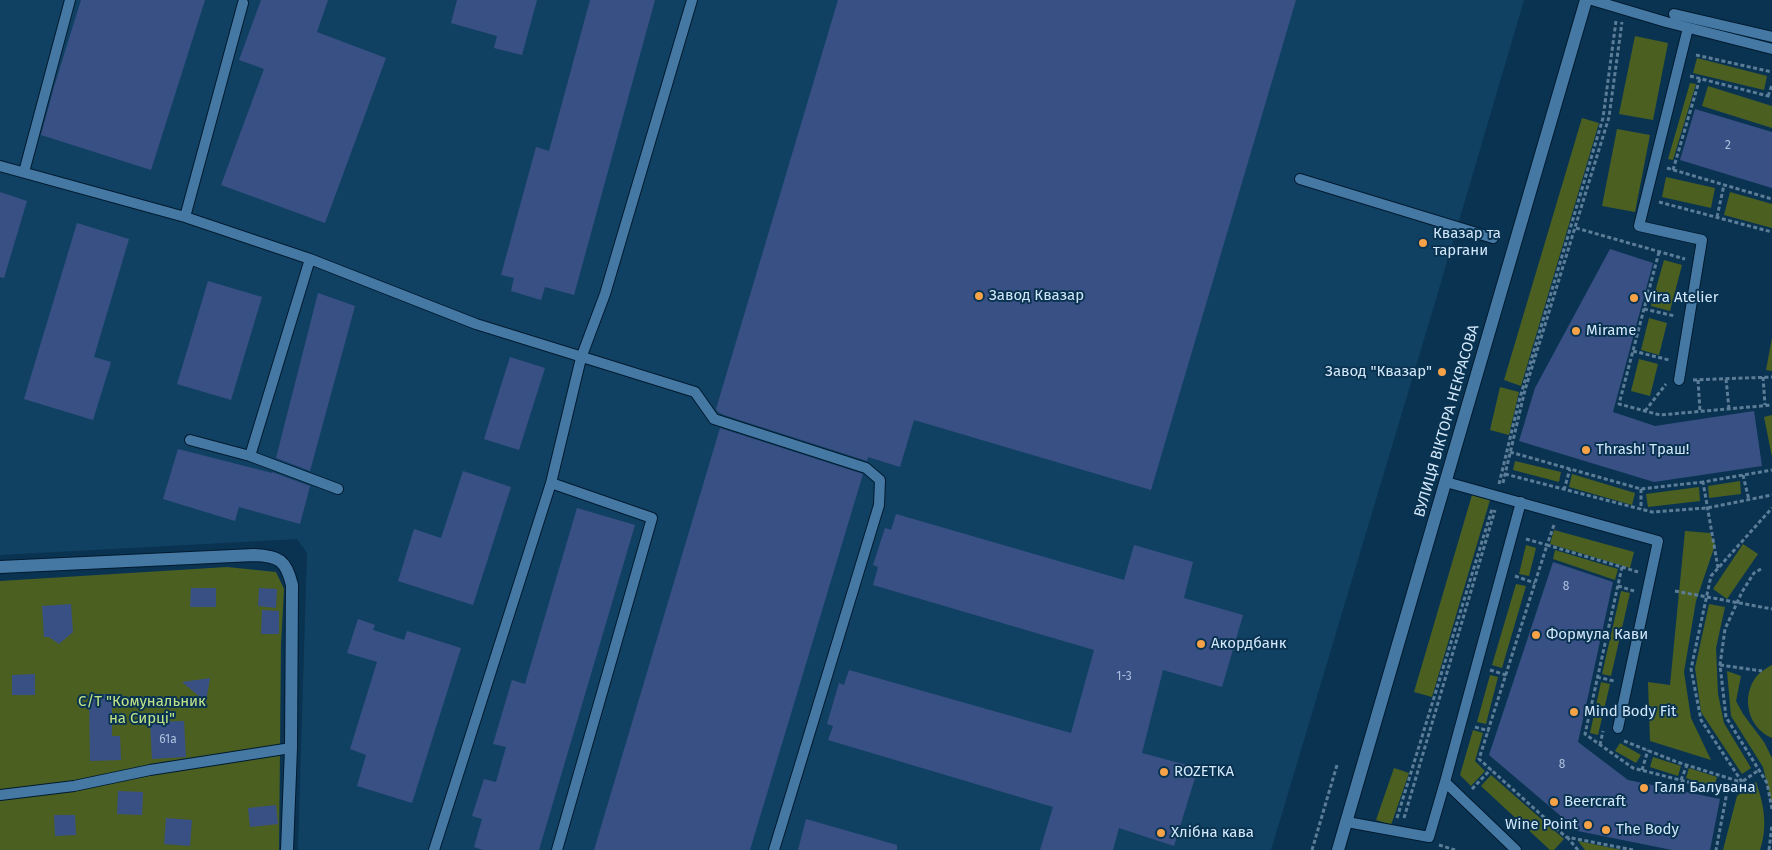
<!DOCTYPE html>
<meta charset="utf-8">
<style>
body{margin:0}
canvas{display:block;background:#093351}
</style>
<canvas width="1772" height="850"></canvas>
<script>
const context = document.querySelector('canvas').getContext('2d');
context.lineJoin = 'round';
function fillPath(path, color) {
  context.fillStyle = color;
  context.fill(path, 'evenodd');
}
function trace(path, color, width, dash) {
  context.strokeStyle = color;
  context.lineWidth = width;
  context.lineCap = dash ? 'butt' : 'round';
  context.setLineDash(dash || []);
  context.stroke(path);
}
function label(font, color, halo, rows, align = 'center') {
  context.font = font + ' "Fira Sans",sans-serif';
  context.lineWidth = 4;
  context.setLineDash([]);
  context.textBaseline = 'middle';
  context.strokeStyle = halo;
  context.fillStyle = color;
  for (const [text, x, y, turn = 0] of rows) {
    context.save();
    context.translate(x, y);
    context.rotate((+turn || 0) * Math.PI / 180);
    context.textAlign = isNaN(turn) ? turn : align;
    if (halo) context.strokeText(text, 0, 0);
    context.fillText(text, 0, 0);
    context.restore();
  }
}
fillPath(new Path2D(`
 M0,0H1524L1433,309L1271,850H298L307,553L297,539L0,555Z`), '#114162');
fillPath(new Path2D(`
 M1635,36L1668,43L1653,120L1619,114Z
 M1697,58L1767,76L1764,90L1693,73Z
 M1690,83L1696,84L1673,160L1668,159Z
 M1708,86L1772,106V128L1702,106Z
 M1582,118L1599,123L1521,386L1504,380Z
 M1617,129L1650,135L1635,212L1602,206Z
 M1666,177L1715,188L1711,208L1662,197Z
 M1730,192L1772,204V228L1724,215Z
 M1664,260L1682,265L1670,311L1651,306Z
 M1649,318L1667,323L1659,355L1641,350Z
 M1772,338V371L1766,370Z
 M1639,359L1658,364L1650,396L1631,391Z
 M1500,387L1519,392L1509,435L1490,430Z
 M1772,415V457L1764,417Z
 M1515,461L1561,472L1559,482L1513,470Z
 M1572,474L1635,493L1632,505L1569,487Z
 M1740,481L1741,494L1709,498L1708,486Z
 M1699,487L1700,501L1648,507L1646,494Z
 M1472,495L1490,500L1432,697L1414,692Z
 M1554,530L1634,552L1630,568L1550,544Z
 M1685,531L1710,533L1715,545L1696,601L1684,672L1691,718L1711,760L1650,741L1648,682L1670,685Z
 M1743,544L1758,554L1727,599L1713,589Z
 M1526,545L1536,548L1529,576L1519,574Z
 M1555,550L1618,569L1615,580L1553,559Z
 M227,567L276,572L284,589L281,644L279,850H0V581Z
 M1516,584L1526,586L1502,668L1492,665Z
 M1621,591L1630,593L1611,676L1602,674Z
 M1709,604L1725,607L1716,648L1718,694L1724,723L1751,768L1742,774L1701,712L1695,668Z
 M1772,665V738C1750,729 1741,701 1754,680C1758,673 1765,669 1772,665Z
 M1727,671L1741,676L1736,701L1743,714L1764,742L1772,758V804L1763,767L1731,716Z
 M1490,675L1498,677L1486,724L1477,722Z
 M1601,682L1610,684L1598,735L1590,733Z
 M1473,730L1483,733L1475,761L1485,771L1471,786L1460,775Z
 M1620,743L1641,755L1636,763L1615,751Z
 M1653,757L1681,766L1678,776L1650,767Z
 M1394,768L1409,773L1391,825L1376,820Z
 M1689,768L1717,777L1714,787L1686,778Z
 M1491,775L1564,839L1554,850H1550L1481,786Z
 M1756,782C1764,805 1768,826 1760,850H1723L1737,796Z
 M1578,841L1622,850H1585Z`), '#4b5f21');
fillPath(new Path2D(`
 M81,0H205L151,170L41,135L54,87Z
 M261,0H328L317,32L386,58L325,223L221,185L264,69L239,60Z
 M457,0H537L522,55L494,48L497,36L451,23Z
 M590,0H655L574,295L545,287L541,300L511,291L514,278L501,275L536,147L549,151Z
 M838,0H1296L1151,490L914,420L900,467L868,457L867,461L724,415L718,412L716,409Z
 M1695,109L1772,132V188L1680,160Z
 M0,192L27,201L4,278L0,277Z
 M77,223L129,239L94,357L111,362L93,420L24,399Z
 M1610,249L1653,263L1613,412L1655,426L1754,411L1762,466L1654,482L1519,441L1535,388Z
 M208,281L262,297L231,400L177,384Z
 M318,293L355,306L310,471L276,458Z
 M510,357L545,368L519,450L484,439Z
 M720,428L863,474L750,850H594Z
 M178,449L272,473V472L310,486L300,524L239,507L235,521L163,499Z
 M463,471L511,487L473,605L398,581L414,529L441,538Z
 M577,508L635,525L539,850H483L474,847L482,819L472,816L484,779L496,782L506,747L493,744L512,680L525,684Z
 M896,514L1124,580L1134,545L1193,562L1184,598L1243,615L1222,687L1163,670L1142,753L1198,768L1174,846L1119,828L1113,850H1040L1053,807L828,740L833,726L827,724L839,683L844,685L849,670L1071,733L1094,650L873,585L878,567L873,565L885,528L891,530Z
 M1553,562L1613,582L1578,742L1628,780L1720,799L1710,850H1672L1568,829L1569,823L1489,755Z
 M191,588H216V607H190Z
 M259,588L277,589L276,608L258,606Z
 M71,604L73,632L59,644L49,637H44L42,606Z
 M262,610L279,611V634H261Z
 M358,619L375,625L373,630L404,640L407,631L461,648L412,803L357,786L366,755L350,749L377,662L347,653Z
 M35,674V695H12V675Z
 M210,678L206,702L182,682Z
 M89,694H112V736H120L121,760L90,761Z
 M184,721L186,757L152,759L150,722Z
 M118,791L143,792L142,815L117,814Z
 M276,805L278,824L250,827L248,808Z
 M54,815H75L76,835L55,836Z
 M166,818L192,820L190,846L164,844Z
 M806,819L897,845V850H798Z`), '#395085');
const service = new Path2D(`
 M1592,0L1666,22L1772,49
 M1674,14L1772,37
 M0,166L185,217L310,259L476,324L695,392L714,419L866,468L880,480L879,505L774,850
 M24,172L70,0
 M1300,179L1493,238
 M185,217L243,3
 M1679,380L1702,240L1639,226L1688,28
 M190,440L250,456L338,489
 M250,456L310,259
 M1446,482L1658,541L1618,728
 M551,483L652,518L557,850
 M0,795L74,786L150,770L291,748
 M1347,822L1429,837L1445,782
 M434,850L551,483L581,358L605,294L692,0
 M1516,850L1445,782L1521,502`);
const minor = new Path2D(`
 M0,567L254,555C279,556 286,560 292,585L291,748L287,850`);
const secondary = new Path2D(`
 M1338,850L1586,0`);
trace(service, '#001a2f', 12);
trace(minor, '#001a2f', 14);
trace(secondary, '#001a2f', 14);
trace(new Path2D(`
 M1696,55L1772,72
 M1690,76L1772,97
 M1768,96L1772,85
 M1667,168L1772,199
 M1673,170L1700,78
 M1659,202L1772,232
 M1717,217L1724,185
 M1576,228L1685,259
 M1659,252L1619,404L1660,415L1772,405
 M1644,309L1675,316
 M1633,351L1669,360
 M1763,377L1765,405
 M1726,379L1729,409
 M1693,380L1772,377
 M1698,380L1700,411
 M1645,411L1666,384
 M1510,452L1641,489L1703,482
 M1505,474L1652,512L1707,508L1772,495
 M1743,475L1749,500
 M1503,483L1525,390L1609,117L1622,22
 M1499,484L1519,401L1603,118L1616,21
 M1641,489V509
 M1564,490L1570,469
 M1526,539L1547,545L1554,525
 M1622,567L1638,572
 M1718,568L1703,482L1772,470
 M1761,569L1754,573L1742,592L1725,629L1720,665L1726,717L1767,783L1772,809
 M1515,576L1535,583
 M1618,586L1634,591
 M1675,591L1772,609
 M1720,665L1762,671
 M1490,670L1506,675
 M1597,677L1614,681
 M1475,727L1489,731
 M1624,741L1677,762L1741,782
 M1600,745L1603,731
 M1642,770L1648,750
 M1681,780L1687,765
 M1742,782L1701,720L1691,669L1711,576L1772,508
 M1472,789L1491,769
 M1727,792L1759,770
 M1397,818L1492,509
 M1404,818L1495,510
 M1567,837L1578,850
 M1439,845L1455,850
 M1312,850L1337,765
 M1633,850L1566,837L1479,759L1547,545L1622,567L1585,734L1633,768L1727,792L1716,850
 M1769,850L1772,825`), '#5c7d97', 3, [4, 2.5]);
trace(service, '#4579a4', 10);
trace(minor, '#4579a4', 12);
trace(secondary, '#4579a4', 12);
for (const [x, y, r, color] of [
 [1423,243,5,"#f6a247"],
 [979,296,5,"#f6a247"],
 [1634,298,5,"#f6a247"],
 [1576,331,5,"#f6a247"],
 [1442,372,5,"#f6a247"],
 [1586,450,5,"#f6a247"],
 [1536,635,5,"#f6a247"],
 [1201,644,5,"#f6a247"],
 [1574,712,5,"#f6a247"],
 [1164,772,5,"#f6a247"],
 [1644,788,5,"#f6a247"],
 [1554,802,5,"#f6a247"],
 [1588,825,5,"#f6a247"],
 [1606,830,5,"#f6a247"],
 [1161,833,5,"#f6a247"]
]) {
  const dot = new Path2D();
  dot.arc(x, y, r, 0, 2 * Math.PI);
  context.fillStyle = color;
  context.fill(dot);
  trace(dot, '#093351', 2);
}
label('12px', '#acc1dd', null, [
 ["2",1728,146],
 ["8",1566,587],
 ["1-3",1124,677],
 ["61а",168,740],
 ["8",1562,765]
]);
label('15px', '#d2e7fa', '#093351', [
 ["Квазар та",1433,234],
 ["таргани",1433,251],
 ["Завод Квазар",989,296],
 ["Vira Atelier",1644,298],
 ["Mirame",1586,331],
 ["Завод \"Квазар\"",1432,372,"right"],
 ["Thrash! Траш!",1596,450],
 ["Формула Кави",1546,635],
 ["Акордбанк",1211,644],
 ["Mind Body Fit",1584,712],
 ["ROZETKA",1174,772],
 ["Галя Балувана",1654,788],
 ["Beercraft",1564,802],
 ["Wine Point",1578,825,"right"],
 ["The Body",1616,830],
 ["Хлібна кава",1171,833]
], 'left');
label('15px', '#d2e7fa', '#093351', [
 ["ВУЛИЦЯ ВІКТОРА НЕКРАСОВА",1447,421,-74]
]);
label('15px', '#c2e387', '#093351', [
 ["С/Т \"Комунальник",142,702],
 ["на Сирці\"",142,719]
]);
</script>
